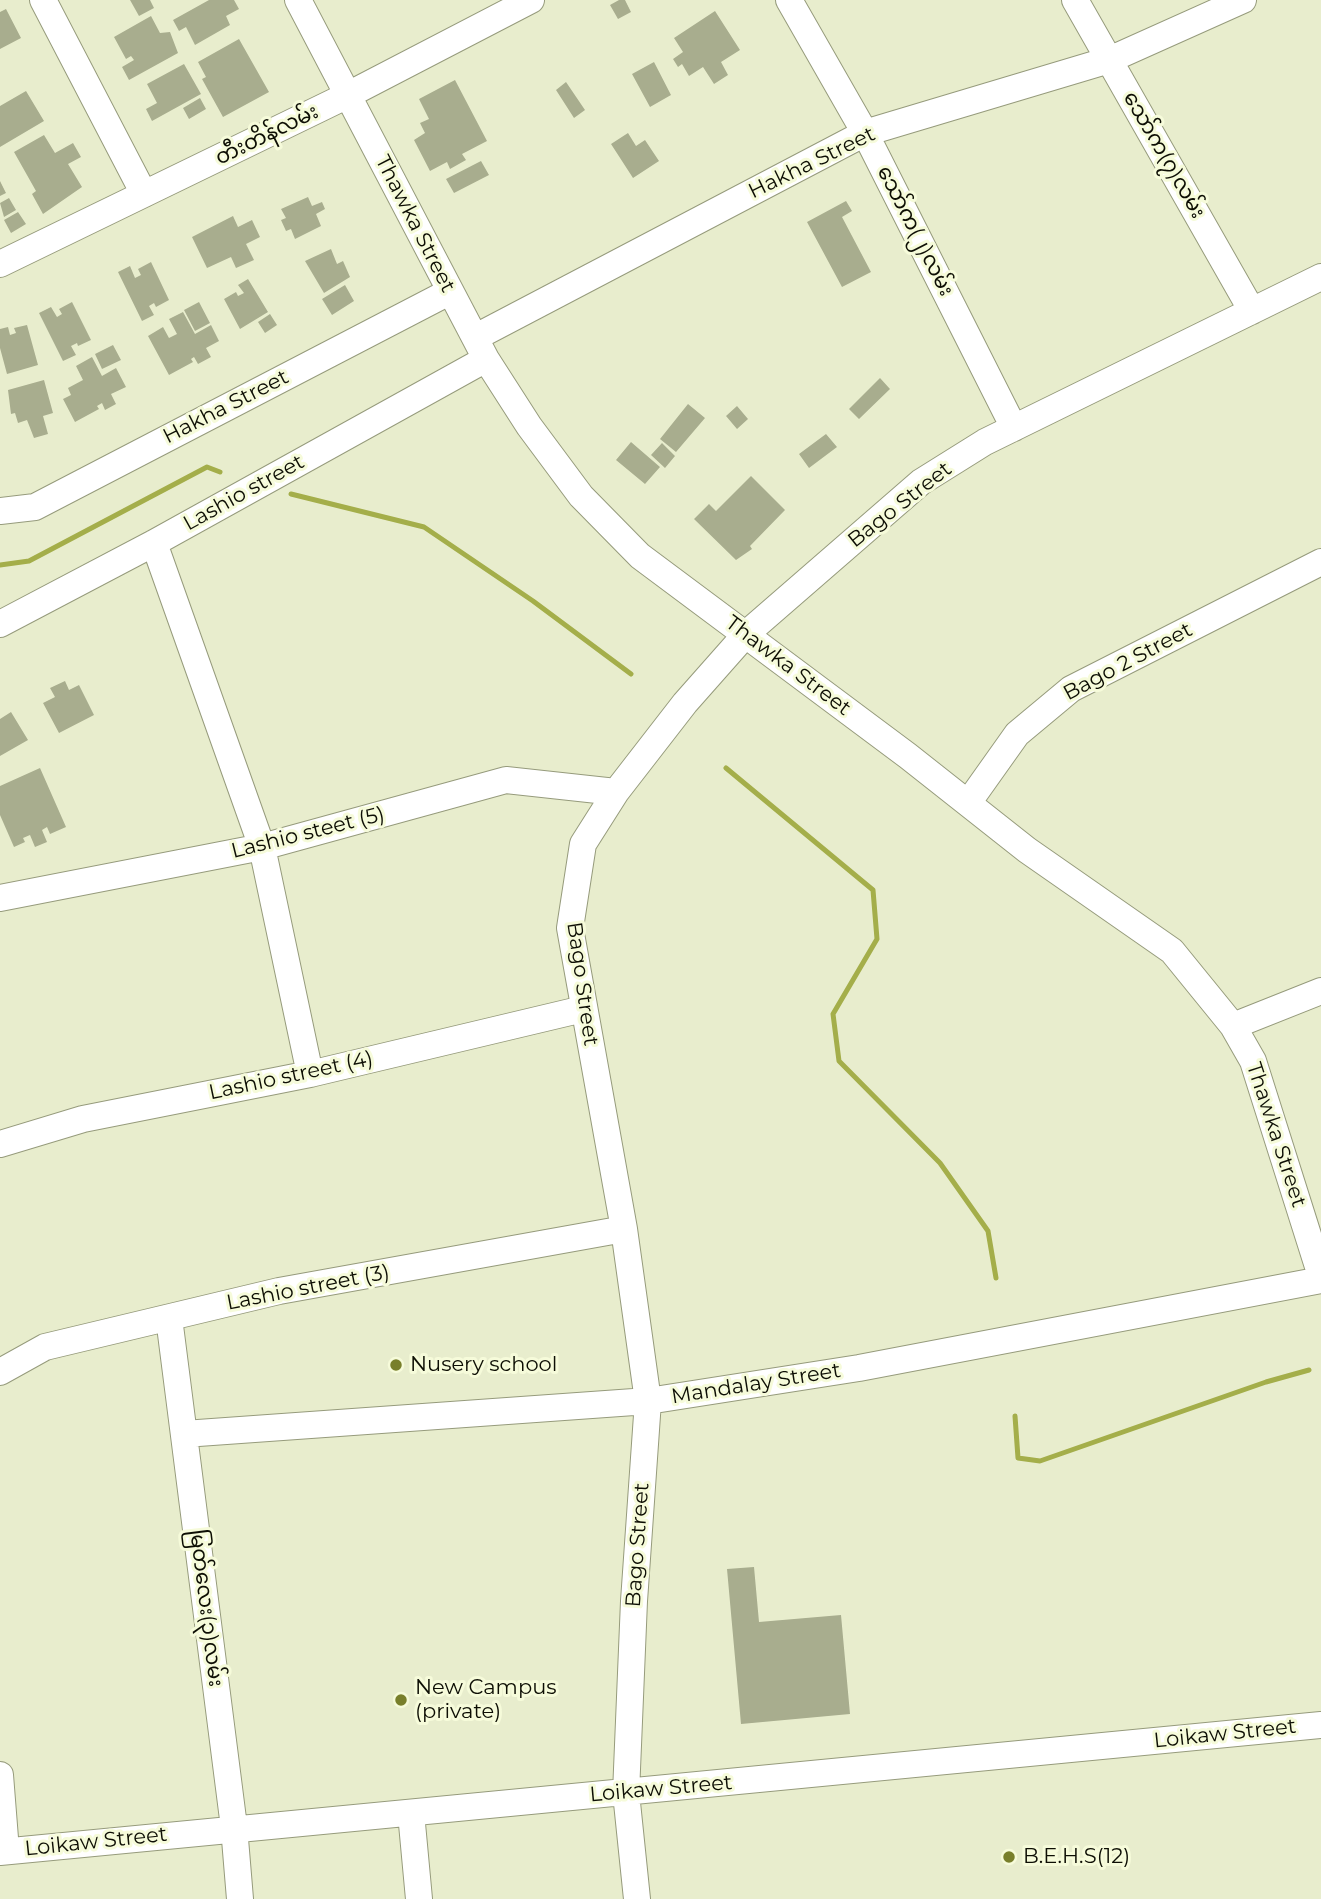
<!DOCTYPE html>
<meta charset="utf-8">
<style>
body{margin:0}
canvas{display:block;background:#e8edcd}
</style>
<canvas width="1321" height="1899"></canvas>
<script>
const context = document.querySelector('canvas').getContext('2d');
context.lineJoin = 'round';
function trace(path, color, width, dash) {
  context.strokeStyle = color;
  context.lineWidth = width;
  context.lineCap = dash ? 'butt' : 'round';
  context.setLineDash(dash || []);
  context.stroke(path);
}
function fillPath(path, color) {
  context.fillStyle = color;
  context.fill(path, 'evenodd');
}
function label(font, color, halo, rows, align = 'center') {
  context.font = font + ' Montserrat,"Noto Sans Myanmar",sans-serif';
  context.lineWidth = 6;
  context.setLineDash([]);
  context.textBaseline = 'middle';
  context.strokeStyle = halo;
  context.fillStyle = color;
  for (const [text, x, y, turn = 0] of rows) {
    context.save();
    context.translate(x, y);
    context.rotate((+turn || 0) * Math.PI / 180);
    context.textAlign = isNaN(turn) ? turn : align;
    if (halo) context.strokeText(text, 0, 0);
    context.fillText(text, 0, 0);
    context.restore();
  }
}
trace(new Path2D(`
 M291,494L424,527L533,601L631,674
 M0,565L29,561L207,467L220,472
 M726,768L873,890L877,939L833,1014L839,1061L940,1163L988,1231L996,1278
 M1015,1416L1018,1458L1040,1461L1266,1382L1309,1370`), '#a4ae4a', 5);
fillPath(new Path2D(`
 M130,0H150L154,8L139,16Z
 M209,0H234L239,9L226,16L230,25L195,45L186,27L179,31L173,20Z
 M619,0H625L631,12L618,19L610,5Z
 M6,9L21,38L0,49V12Z
 M715,11L740,50L721,62L728,75L714,84L703,67L689,76L682,64L678,67L673,59L683,52L674,38Z
 M151,16L160,33L170,32L178,53L129,80L122,67L134,60L131,56L126,59L114,37Z
 M239,39L269,92L223,117L202,79L206,77L198,62Z
 M654,62L671,95L650,107L632,74Z
 M184,64L201,94L152,121L146,109L157,103L147,84Z
 M455,80L487,141L462,154L466,160L450,169L447,162L430,171L414,140L425,133L420,123L429,119L419,99Z
 M566,82L585,110L574,118L556,90Z
 M26,91L44,121L0,147V106Z
 M200,98L206,109L189,119L183,108Z
 M628,133L636,146L645,140L659,161L633,178L611,144Z
 M44,135L55,153L73,143L81,157L68,164L82,187L43,214L32,194L36,191L14,152Z
 M481,161L489,175L454,193L446,179Z
 M0,181L6,193L0,196Z
 M308,197L312,206L322,202L325,209L316,214L321,226L295,239L291,229L286,231L281,220L286,218L281,209Z
 M9,198L16,210L4,217L0,203Z
 M846,201L852,211L842,217L871,272L842,287L807,222Z
 M18,212L26,224L11,233L4,220Z
 M233,216L238,227L252,220L260,237L246,244L254,260L236,268L231,257L207,268L192,237Z
 M331,249L337,264L343,261L350,277L324,293L305,261Z
 M151,262L169,300L156,307L154,303L149,306L154,315L142,321L118,272L130,266L135,278L141,275L138,269Z
 M248,279L268,312L240,329L224,299L236,292L238,296L244,293L238,285Z
 M345,285L354,301L332,315L322,299Z
 M72,302L91,340L78,346L77,343L71,346L76,355L63,361L39,313L51,307L57,317L62,314L59,309Z
 M199,302L210,323L195,331L184,310Z
 M183,312L195,334L211,325L219,341L206,348L211,357L198,364L194,357L191,359L193,362L169,375L148,336L163,327L169,338L177,334L169,319Z
 M270,314L277,325L265,333L258,322Z
 M27,325L38,365L7,374L0,348V329L8,327L10,335L16,333L14,328Z
 M113,345L121,360L102,369L95,354Z
 M92,357L102,376L116,368L126,387L111,394L116,404L105,410L102,403L97,406L99,409L75,422L63,399L71,395L68,388L83,380L76,366Z
 M880,378L890,389L859,419L849,409Z
 M44,380L53,413L43,416L48,434L34,438L27,420L18,423L15,413L11,414L8,390Z
 M688,404L705,418L676,452L660,439Z
 M737,406L748,419L737,429L726,416Z
 M826,434L837,447L809,468L799,454Z
 M631,442L660,467L645,484L616,460Z
 M662,443L675,456L665,468L651,455Z
 M751,476L785,510L750,546L752,549L736,560L694,519L709,504L716,511Z
 M65,681L69,690L79,685L94,715L59,733L43,703L55,697L50,688Z
 M11,712L28,740L0,756V719Z
 M40,768L66,827L50,834L47,827L42,830L47,842L35,847L30,835L23,838L25,842L14,847L0,815V786Z
 M754,1567L759,1622L841,1615L850,1714L741,1724L727,1569Z`), '#a8ad8e');
const minor = new Path2D(`
 M43,0L144,194
 M298,0L486,359L529,426L581,496L640,556L908,756L1027,850L1172,951L1233,1026L1253,1061L1321,1276
 M789,0L865,133L1014,428
 M1075,0L1252,311
 M0,264L348,95L531,0
 M476,337L865,133L1109,60L1243,0
 M0,511L35,507L449,292
 M154,543L262,847L310,1074
 M0,624L154,543L486,359
 M968,803L1017,734L1071,689L1321,562
 M0,898L262,847L506,780L616,792
 M1233,1026L1321,991
 M0,1144L83,1119L310,1074L583,1009
 M169,1318L234,1827L240,1899
 M0,1372L45,1347L279,1291L624,1229
 M184,1434L648,1401L859,1368L1321,1280
 M0,1775L6,1851
 M411,1813L419,1899
 M0,1852L1321,1725
 M637,1899L626,1793L634,1601L648,1401L624,1229L570,928L583,844L616,792L685,703L746,634L921,482L985,442L1321,277`);
trace(minor, '#969b7c', 28);
trace(minor, '#fff', 26);
for (const [x, y, r, color] of [
 [396,1365,7,"#787f2b"],
 [401,1700,7,"#787f2b"],
 [1009,1857,7,"#787f2b"]
]) {
  const dot = new Path2D();
  dot.arc(x, y, r, 0, 2 * Math.PI);
  context.fillStyle = color;
  context.fill(dot);
  trace(dot, '#f6fbda', 2.5);
}
label('21px', '#0d0e04', '#f6fbda', [
 ["တီးတိန်လမ်း",267,135,-26],
 ["သော်က(၇)လမ်း",1164,155,60],
 ["Hakha Street",812,163,-26],
 ["Thawka Street",415,224,63],
 ["သော်က(၂)လမ်း",915,231,63],
 ["Hakha Street",226,407,-27],
 ["Lashio street",244,493,-29],
 ["Bago Street",900,505,-38],
 ["Bago 2 Street",1128,662,-28],
 ["Thawka Street",788,666,37],
 ["Lashio steet (5)",308,833,-14],
 ["Bago Street",582,984,82],
 ["Lashio street (4)",291,1076,-12],
 ["Thawka Street",1276,1135,72],
 ["Lashio street (3)",308,1288,-11],
 ["Mandalay Street",756,1384,-9],
 ["Bago Street",638,1545,-86],
 ["မြတ်လေး(၃)လမ်း",206,1608,83],
 ["Loikaw Street",1225,1734,-6],
 ["Loikaw Street",661,1789,-5],
 ["Loikaw Street",96,1842,-6]
]);
label('21px', '#0d0e04', '#f6fbda', [
 ["Nusery school",410,1365],
 ["New Campus",415,1688],
 ["(private)",415,1712],
 ["B.E.H.S(12)",1023,1857]
], 'left');
</script>
